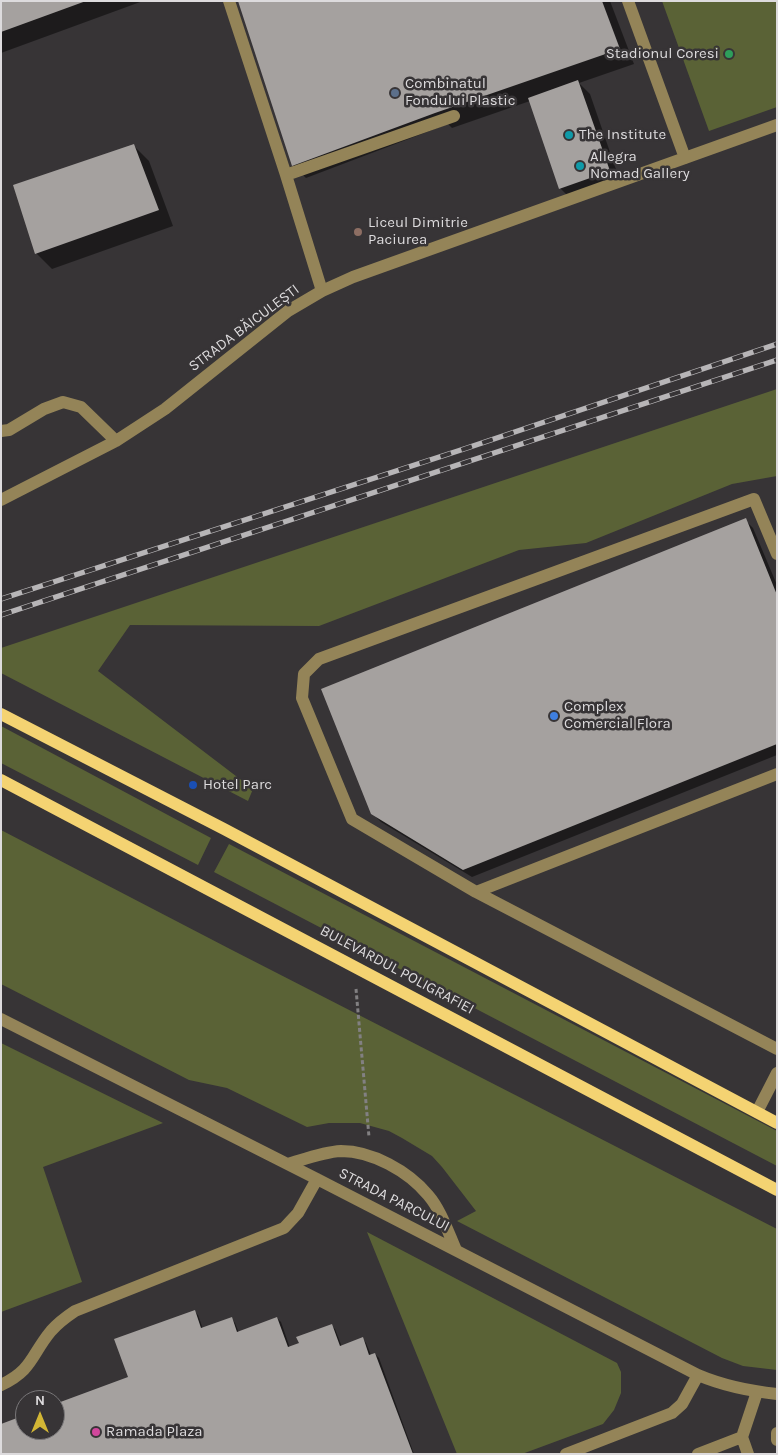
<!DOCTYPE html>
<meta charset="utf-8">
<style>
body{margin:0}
#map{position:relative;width:778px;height:1455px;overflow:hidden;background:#373436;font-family:Karla,sans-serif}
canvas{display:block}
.frame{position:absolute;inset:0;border:2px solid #dddbdd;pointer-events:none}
.north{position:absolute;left:15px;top:1390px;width:50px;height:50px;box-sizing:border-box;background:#373436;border:1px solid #797779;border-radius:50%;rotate:0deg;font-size:14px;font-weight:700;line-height:20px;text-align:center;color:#dddbdd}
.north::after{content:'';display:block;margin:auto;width:18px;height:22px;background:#d2b635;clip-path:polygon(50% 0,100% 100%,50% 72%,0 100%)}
</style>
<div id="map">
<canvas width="778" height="1455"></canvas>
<div class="frame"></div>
<div class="north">N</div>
</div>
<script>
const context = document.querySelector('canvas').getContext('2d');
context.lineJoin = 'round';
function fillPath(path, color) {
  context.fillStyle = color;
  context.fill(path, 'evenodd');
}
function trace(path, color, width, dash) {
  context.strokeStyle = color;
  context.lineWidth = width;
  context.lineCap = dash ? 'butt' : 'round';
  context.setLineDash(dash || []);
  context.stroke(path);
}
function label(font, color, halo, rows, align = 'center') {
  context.font = font + ' Karla,sans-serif';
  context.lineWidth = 5;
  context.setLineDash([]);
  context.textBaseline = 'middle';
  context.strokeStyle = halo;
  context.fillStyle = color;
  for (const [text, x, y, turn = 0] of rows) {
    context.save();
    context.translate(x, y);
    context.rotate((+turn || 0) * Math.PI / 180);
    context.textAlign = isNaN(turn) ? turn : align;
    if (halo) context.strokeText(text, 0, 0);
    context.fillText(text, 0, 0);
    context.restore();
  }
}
fillPath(new Path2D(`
 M662,1H777V107L709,131Z
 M777,389V476L732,484L586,543L519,550L319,626L130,625L98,671L253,789L248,801L1,673V648Z
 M1,726L211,838L198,865L1,763Z
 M1,830L230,949L777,1229V1370L743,1366L722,1358L457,1221L476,1211L442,1167L432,1156L402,1138L389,1131L360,1123H329L307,1127L227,1088L189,1080L1,984Z
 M229,844L777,1131V1166L214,872Z
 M1,1043L163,1123L43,1167L82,1282L1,1312Z
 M367,1232L617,1363L621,1372V1393L614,1410L603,1424L522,1454H457Z`), '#5a6236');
fillPath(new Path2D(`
 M1,1H143L1,53Z
 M240,1H610L634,64L579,83L590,94L621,184L572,200L560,188L530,101L452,128L448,124L306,178L294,166Z
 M133,145L149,161L173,226L52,269L36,253Z
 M745,520L753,528L777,585V755L472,877L381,822L372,813Z
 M194,1311L198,1315L203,1329L232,1319L235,1323L239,1333L277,1318L281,1322L290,1348L332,1326L335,1329L342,1347L363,1339L366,1343L371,1355L375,1354L379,1358L414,1454H1L25,1416V1430H55V1405L130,1378Z`), '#0007');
fillPath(new Path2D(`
 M1,1H86L1,32Z
 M238,1H602L620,49L435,113L292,166Z
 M578,80L610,171L559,189L528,98Z
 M134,144L159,210L35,254L13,185Z
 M746,518L777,595V744L463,870L371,814L321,689Z
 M195,1310L201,1328L232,1317L237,1332L277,1317L288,1347L299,1343L296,1337L332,1324L340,1346L363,1337L369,1355L375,1353L413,1454H1V1424L25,1415V1430H55V1404L128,1377L114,1339Z`), '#a5a19f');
trace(new Path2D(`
 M356,989L369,1137`), '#828082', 3, [4, 2.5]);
trace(new Path2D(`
 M229,1L286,175
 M628,1L685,158
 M322,291L286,175L454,116
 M1,431L9,430L44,409L63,402L81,407L116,441
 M1,500L116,441L165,409L288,311L322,291L353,277L777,125
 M777,554L754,499L319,659L304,674L302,698L352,819L476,892L777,1049
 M476,892L777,774
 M1,1019L317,1179L698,1375C724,1386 749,1391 777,1394
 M757,1112L777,1073
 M288,1164C305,1159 323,1152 341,1151C372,1151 408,1171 428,1195C441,1210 448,1232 456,1250
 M1,1385C33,1370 31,1355 51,1331C58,1323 66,1317 75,1311L284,1228L298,1213L317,1179
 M777,1433V1440
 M566,1454L672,1413L682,1404L698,1375
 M698,1454L742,1437
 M748,1454L742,1437L757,1392`), '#948458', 12);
trace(new Path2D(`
 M1,714L224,829L777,1123
 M1,780L777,1190`), '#f4d372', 12);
const rail = new Path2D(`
 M1,599L467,448L777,344
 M1,615L777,360`);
trace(rail, '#b7b5b7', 5.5);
trace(rail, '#373436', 4, [11]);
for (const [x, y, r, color] of [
 [729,54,5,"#2e9e5b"],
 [395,93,5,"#5c6f8a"],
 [569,135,5,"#0f9aa8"],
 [580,166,5,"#0f9aa8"],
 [358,232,5,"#8d6e63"],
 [554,716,5,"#3f7fe0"],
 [193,785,5,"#1a4fb4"],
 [96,1432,5,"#d1479c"]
]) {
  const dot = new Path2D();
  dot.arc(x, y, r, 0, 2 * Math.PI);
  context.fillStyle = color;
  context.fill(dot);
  trace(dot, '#373436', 2);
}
label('15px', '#dddbdd', '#373436', [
 ["Stadionul Coresi",719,54,"right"],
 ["Combinatul",405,84],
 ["Fondului Plastic",405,101],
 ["The Institute",579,135],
 ["Allegra",590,157],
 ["Nomad Gallery",590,174],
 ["Liceul Dimitrie",368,223],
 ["Paciurea",368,240],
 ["Complex",564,707],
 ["Comercial Flora",564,724],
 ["Hotel Parc",203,785],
 ["Ramada Plaza",106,1432]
], 'left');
label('15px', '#dddbdd', '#373436', [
 ["STRADA BĂICULEȘTI",244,328,-37],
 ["BULEVARDUL POLIGRAFIEI",397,970,28],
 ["STRADA PARCULUI",394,1200,27]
]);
</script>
